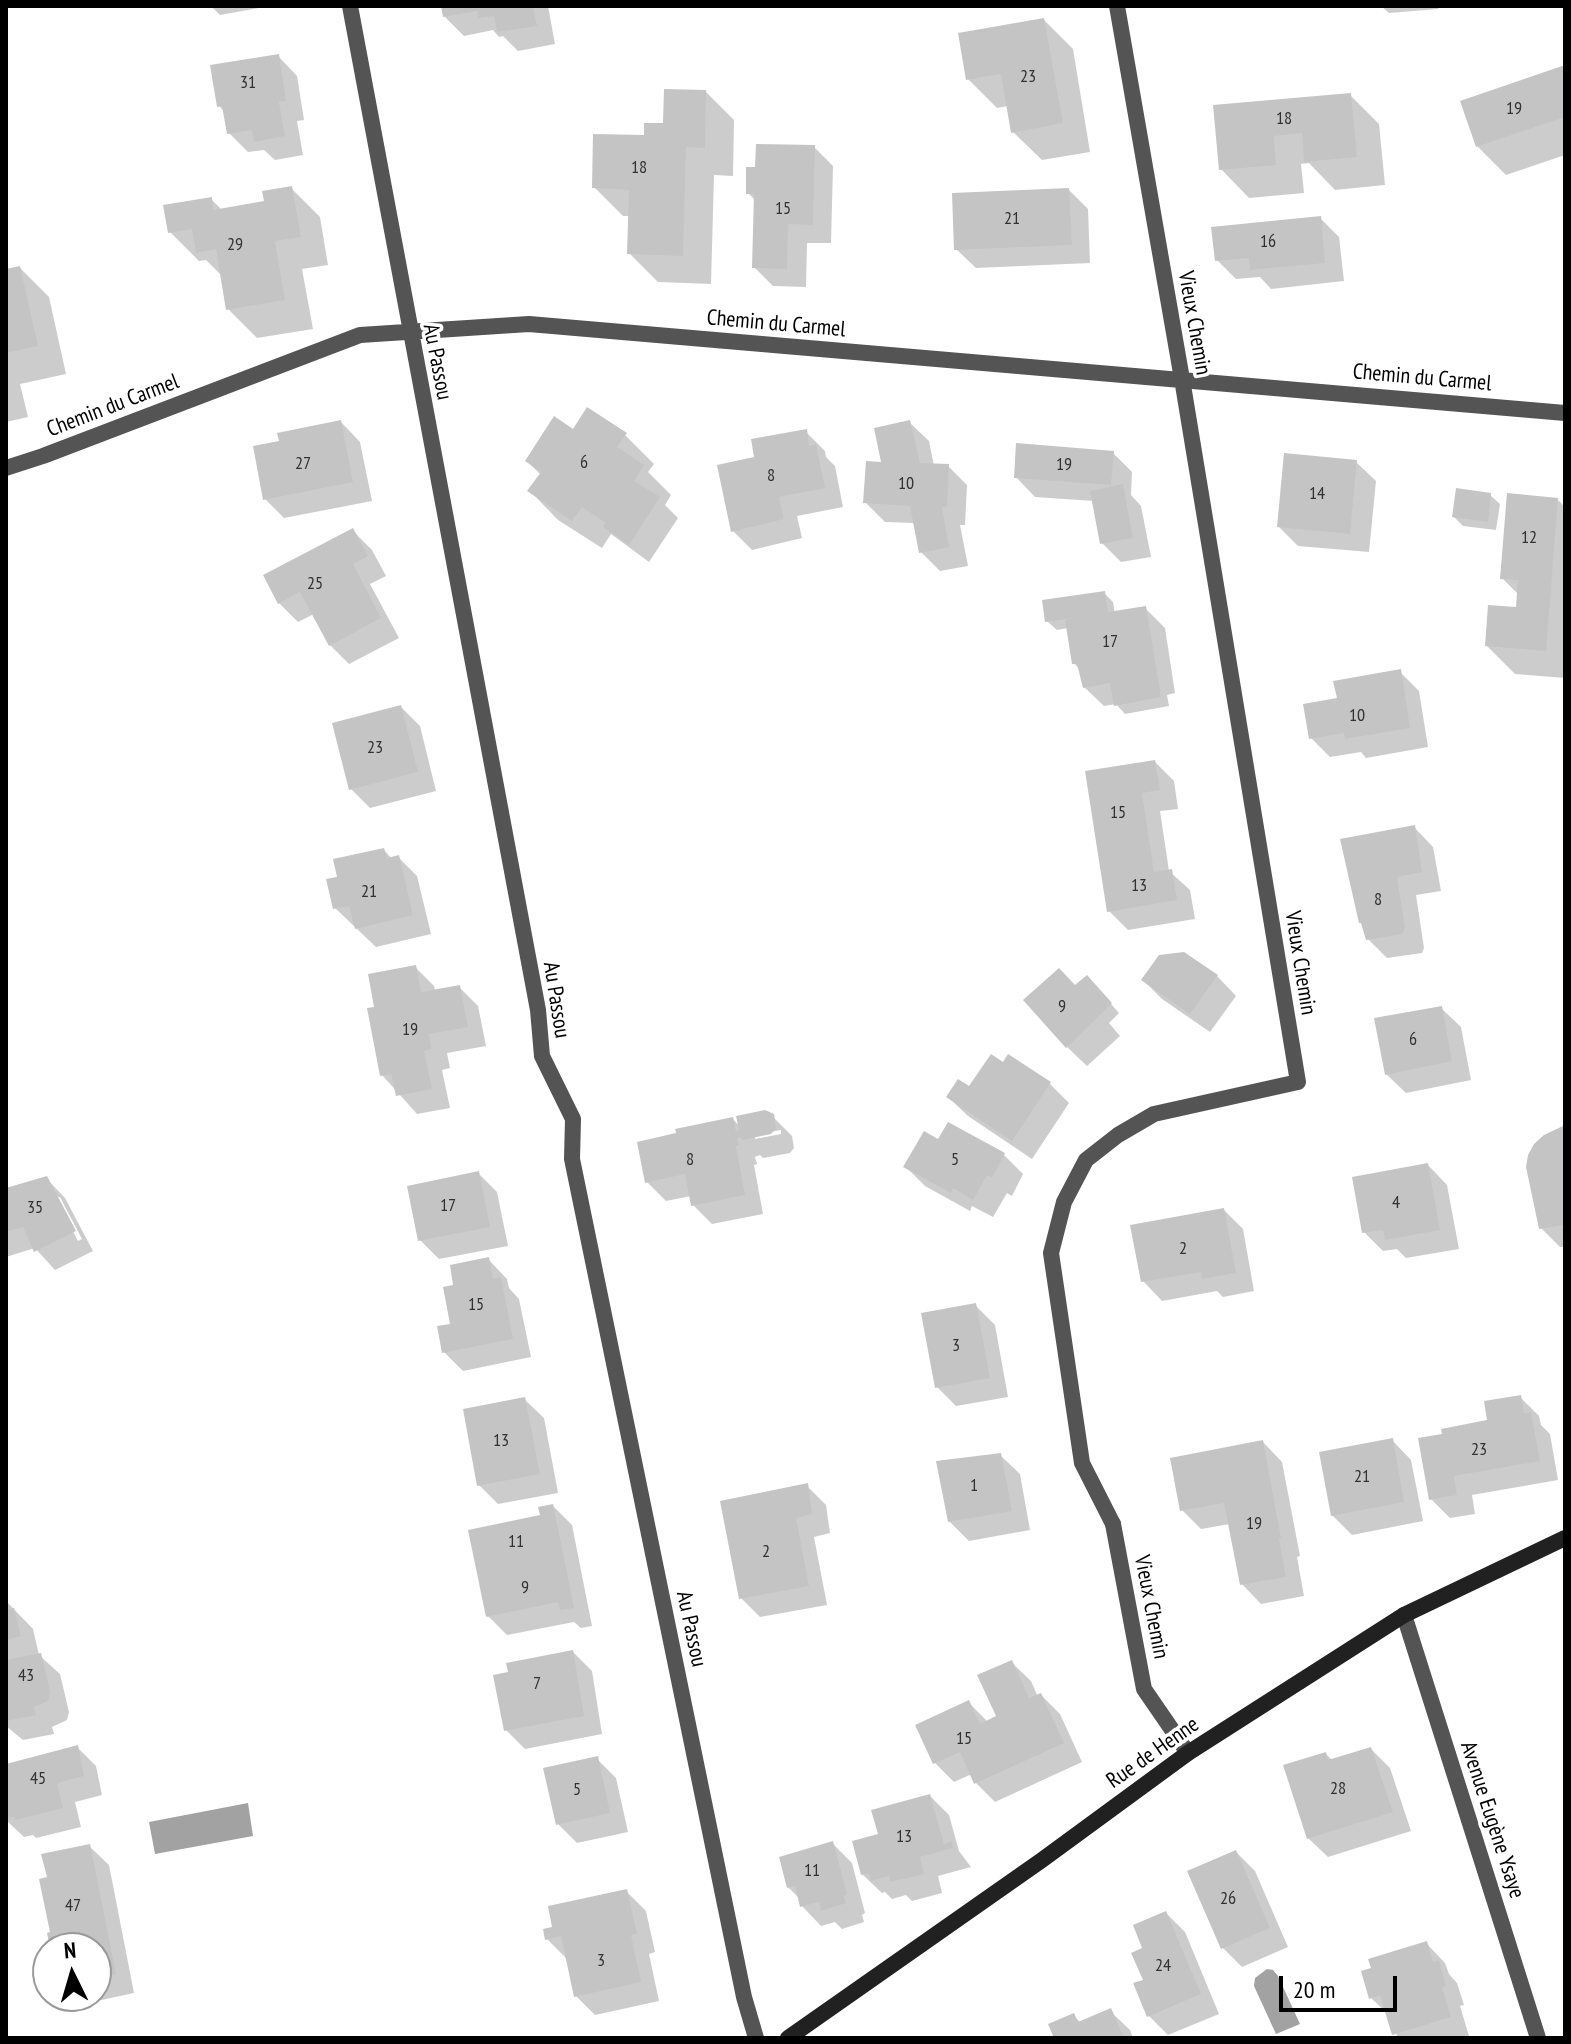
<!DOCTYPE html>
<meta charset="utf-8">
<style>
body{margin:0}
#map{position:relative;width:1571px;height:2044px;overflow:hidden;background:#fff;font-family:"PT Sans Narrow",sans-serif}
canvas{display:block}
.frame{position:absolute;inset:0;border:8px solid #000;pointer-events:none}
.north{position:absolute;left:32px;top:1932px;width:80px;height:80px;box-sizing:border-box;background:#fff;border:2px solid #999;border-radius:50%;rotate:355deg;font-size:22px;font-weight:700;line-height:32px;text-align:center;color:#000}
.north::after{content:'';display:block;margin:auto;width:28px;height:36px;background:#000;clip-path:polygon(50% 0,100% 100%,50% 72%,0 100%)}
.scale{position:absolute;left:1279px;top:1976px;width:118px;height:36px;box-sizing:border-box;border:4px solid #000;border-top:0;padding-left:10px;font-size:24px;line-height:28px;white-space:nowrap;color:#000;-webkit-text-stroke:6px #fff;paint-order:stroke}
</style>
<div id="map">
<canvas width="1571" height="2044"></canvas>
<div class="frame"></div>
<div class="north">N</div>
<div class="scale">20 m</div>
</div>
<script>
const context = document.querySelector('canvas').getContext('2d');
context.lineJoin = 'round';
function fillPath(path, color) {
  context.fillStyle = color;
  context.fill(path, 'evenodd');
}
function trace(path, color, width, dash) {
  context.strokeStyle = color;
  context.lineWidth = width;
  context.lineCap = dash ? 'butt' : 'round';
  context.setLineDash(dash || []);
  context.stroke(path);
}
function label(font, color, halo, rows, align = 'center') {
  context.font = font + ' "PT Sans Narrow",sans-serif';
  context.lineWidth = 7;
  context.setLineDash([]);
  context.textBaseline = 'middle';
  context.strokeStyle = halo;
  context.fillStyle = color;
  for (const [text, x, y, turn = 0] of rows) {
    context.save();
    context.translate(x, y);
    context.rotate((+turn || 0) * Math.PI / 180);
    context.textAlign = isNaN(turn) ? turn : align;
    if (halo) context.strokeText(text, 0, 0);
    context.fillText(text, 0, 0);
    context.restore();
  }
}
fillPath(new Path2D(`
 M248,1803L253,1836L155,1854L149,1822Z
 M1267,1969L1273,1970L1278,1976L1300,2024L1276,2034L1254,1986L1255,1978Z`), '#a2a2a2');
fillPath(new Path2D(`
 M211,6H270L220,15Z
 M443,6H548L555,44L518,51L503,36L499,37L493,30L464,36L445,17Z
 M1381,6H1438V9L1389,13Z
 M1044,20L1073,49L1090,152L1042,160L1013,132L1008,106L997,108L968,79Z
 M278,56L297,76L304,120L297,121L303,155L275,160L264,150L248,152L229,133L226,113L219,106Z
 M1565,68V155L1506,175L1477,146Z
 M706,92L734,120L733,176L714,175L711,284L658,282L629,253L630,216H623L594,187L646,137Z
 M1350,95L1379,124L1385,185L1335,190L1309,163L1301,164L1304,193L1249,198L1221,169L1215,107Z
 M814,147L833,166L831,243H807L806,287L773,286L754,267L756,201L748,193L757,169Z
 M291,188L320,217L328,265L302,269L313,329L257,338L228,309L223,277L206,260L199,261L170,232L211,199L222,210L266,203Z
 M1069,190L1088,209L1090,263L976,268L956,249Z
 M1320,218L1339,237L1344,281L1271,289L1260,277L1236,279L1217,260Z
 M20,268L49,297L66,374L20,384L28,417L6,422V271Z
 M341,422L360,442L372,501L284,518L265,499L281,442Z
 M909,422L929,441L934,466H948L967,485L965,525H960L968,566L940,571L921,552L915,523L885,522L865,502L884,464Z
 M573,432L625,435L654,464L648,472L671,495L665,505L678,518L649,562L611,534L602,548L558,520L530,491L541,475L527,461Z
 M806,432L825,451L826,457L835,466L843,507L797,516L802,538L752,550L733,531L757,458Z
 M1113,453L1132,472L1131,495L1141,506L1151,557L1121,562L1102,543L1094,501L1035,497L1016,477Z
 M1356,462L1376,481L1369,552L1298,546L1279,527Z
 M1490,495L1500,504L1496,530L1463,526L1454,517Z
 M1557,499L1565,507V678L1515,674L1487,646L1518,610L1519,595L1502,578Z
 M353,531L372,550L386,576L370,584L399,638L349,664L330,645L314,614L298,622L279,603Z
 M1104,593L1113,602L1115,614L1146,609L1165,628L1175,693L1167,695L1169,706L1125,714L1116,704L1104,706L1084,687L1080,670L1074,663L1068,628L1057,630L1047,621Z
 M1400,672L1419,691L1428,747L1366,758L1361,752L1330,757L1311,738L1339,700Z
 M401,707L420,726L436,791L370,808L351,789Z
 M1155,762L1174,781L1178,809L1160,811L1169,871L1190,890L1195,919L1128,930L1109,911L1087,772Z
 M1414,827L1433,847L1441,891L1416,895L1424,948L1422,953L1387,958L1368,939Z
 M384,850L392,859L398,857L417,876L431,934L376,947L335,908L340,878Z
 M415,967L434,986L435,991L459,987L478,1006L486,1046L447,1053L450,1068L442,1070L450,1108L417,1114L382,1075L377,1008Z
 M1217,976L1236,996L1210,1032L1162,999L1143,980Z
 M1096,987L1119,1013L1109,1023L1120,1036L1087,1066L1067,1047Z
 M1441,1008L1461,1027L1471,1080L1406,1093L1386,1074Z
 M1009,1056L1050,1084L1069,1103L1032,1159L968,1116L948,1097L970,1089L1003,1065Z
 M772,1116L792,1136L794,1148L790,1153L763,1158L760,1155L755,1157L757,1164L754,1165L763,1214L712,1224L693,1205L691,1196L666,1201L647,1182L733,1119L741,1128ZM781,1130V1134L755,1139V1135Z
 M948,1125L1004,1155L1023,1174L1012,1196L1007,1193L993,1217L972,1206L970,1211L925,1186L906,1167L939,1141Z
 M1565,1127V1247H1560L1541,1228Z
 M1428,1165L1447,1185L1459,1249L1406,1258L1397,1249L1383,1251L1364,1232Z
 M478,1173L497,1192L508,1246L439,1259L420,1240Z
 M46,1178L65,1198L93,1251L55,1270L35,1248L6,1257V1190ZM55,1197H60L82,1239L78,1241Z
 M1224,1210L1243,1229L1254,1291L1223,1297L1217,1291L1162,1301L1143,1281Z
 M488,1259L507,1279L509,1288L519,1299L531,1357L463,1371L444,1352L452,1325L456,1287Z
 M975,1305L995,1325L1008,1397L956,1406L937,1387Z
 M1520,1397L1539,1416L1541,1425L1550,1434L1558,1480L1472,1495L1475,1514L1450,1518L1431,1499L1444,1435L1489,1422Z
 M524,1399L544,1418L558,1493L498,1504L479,1485Z
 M1392,1440L1411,1460L1423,1521L1352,1535L1332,1515Z
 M1263,1442L1282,1462L1300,1556L1297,1557L1304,1596L1261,1604L1242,1584L1230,1524L1201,1529L1182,1510Z
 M1000,1455L1020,1474L1030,1530L969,1541L949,1521Z
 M807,1486L826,1505L830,1533L814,1537L827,1605L760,1617L741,1598Z
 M553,1506L572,1525L592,1626L581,1628L574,1622L507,1635L488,1616L542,1516Z
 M6,1601L33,1629L39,1655L60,1674L69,1712L67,1720L52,1727L54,1734L23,1740L6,1726Z
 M573,1652L592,1671L602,1734L525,1749L506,1730Z
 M1011,1662L1031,1681L1038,1697L1041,1695L1060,1714L1082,1762L995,1802L976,1783L972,1774L954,1782L935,1763L968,1702L988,1722L999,1717Z
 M77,1747L96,1766L102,1795L75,1802L81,1827L36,1838L33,1835L24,1837L6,1820V1766Z
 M1371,1749L1390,1768L1411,1831L1328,1857L1308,1838L1326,1754L1332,1760Z
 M597,1759L616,1778L628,1832L577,1843L558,1824Z
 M930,1796L949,1815L959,1851L971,1867L938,1876L942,1893L912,1901L906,1895L892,1899L885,1892L882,1893L862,1874L880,1835Z
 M833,1844L852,1863L865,1913L862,1915L864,1922L842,1929L835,1922L821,1926L802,1906L800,1899L788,1887Z
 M89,1846L109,1865L134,1993L83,2004L74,1996H96V1948H52L50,1878Z
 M1236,1852L1255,1871L1288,1947L1242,1967L1223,1948Z
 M626,1891L646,1911L655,1952L649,1954L659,2001L595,2015L576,1996L566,1958L547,1939Z
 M1166,1913L1185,1932L1219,2014L1168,2035L1149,2016L1145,1981Z
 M1426,1943L1445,1963L1449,1974L1457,1983L1464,2005L1460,2006L1469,2036L1398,2038L1388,2014L1371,1998Z
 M1110,2011L1130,2030L1133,2038H1056L1074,2016L1081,2023Z`), '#0003');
fillPath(new Path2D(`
 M441,6H533L537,26L497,32L494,16L478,18L477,11L443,17Z
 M1044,18L1063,123L1011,133L1001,74L966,80L958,33Z
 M279,54L286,101L279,102L285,136L254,142L252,130L227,134L222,106L217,107L210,65Z
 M1565,65V117L1476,147L1460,101Z
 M664,89L706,90L705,148L686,147L683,256L627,254L629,190L592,188L593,134L644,135V123H663Z
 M1351,93L1357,157L1304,162L1302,133L1274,136L1276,165L1219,170L1213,105Z
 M756,144L815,145L813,225L788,224L787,269L752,268L754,194H746V167H755Z
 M292,186L301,237L275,241L285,300L226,310L216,249L196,253L192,229L168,233L163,205L212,197L213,210L264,201L262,191Z
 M1069,188L1072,245L954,250L952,193Z
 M1321,216L1325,263L1250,270L1249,258L1215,261L1211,227Z
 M20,266L38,346L6,353V269Z
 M587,407L627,433L617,447L644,465L634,481L660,497L629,545L603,527L606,523L582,507L572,521L527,491L541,472L525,461L554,416L573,429Z
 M341,420L353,482L263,500L253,446L279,441L277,433Z
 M910,420L920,463L949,464L947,507H942L949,547L919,553L910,506L863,503L866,461L881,462L874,428Z
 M807,429L809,446L816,444L825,488L779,497L784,519L731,532L717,465L754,457L751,439Z
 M1016,443L1114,451L1111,485L1014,478Z
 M1284,453L1357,460L1350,534L1277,527Z
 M1123,484L1133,538L1100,544L1090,491Z
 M1456,488L1491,493L1488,522L1452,517Z
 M1507,493L1558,498L1546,651L1485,646L1488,605L1516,607L1518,580L1500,579Z
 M353,528L368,556L353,564L381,618L329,646L300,592L278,604L263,575Z
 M1105,591L1108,612L1146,606L1161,697L1114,706L1110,683L1083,688L1077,664H1072L1065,620L1073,618L1045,622L1042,600Z
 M1401,669L1410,728L1345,739L1344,733L1309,739L1303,704L1337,698L1333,681Z
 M401,705L418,772L349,790L332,723Z
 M1155,760L1160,790L1142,793L1148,833L1154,872L1172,869L1177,900L1107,912L1085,771Z
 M1415,825L1422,872L1397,877L1405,928L1402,934L1366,940L1361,923H1359L1340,839Z
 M384,848L387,858L399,855L413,915L355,929L349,906L333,909L326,879L337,877L333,859Z
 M1184,952L1218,975L1190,1014L1141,980L1159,955Z
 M416,965L421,992L460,985L468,1027L429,1034L431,1049L424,1051L432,1089L396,1096L391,1074L380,1076L367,1008L374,1007L368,974Z
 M1059,968L1075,985L1087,975L1112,1003L1066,1048L1023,1000Z
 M1442,1006L1452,1061L1385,1075L1374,1018Z
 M991,1054L1003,1062L1008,1054L1051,1082L1012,1141L946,1097L958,1079L969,1086Z
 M765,1110L774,1114L776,1128L771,1134L742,1140L740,1137L737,1138L739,1145L736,1146L745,1195L691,1206L685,1174L645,1183L637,1142L676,1133L675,1129L733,1117L736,1131L739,1130L736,1116Z
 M948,1122L1005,1153L992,1178L987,1175L973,1200L953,1188L951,1193L903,1167L924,1131L938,1139Z
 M1565,1125V1225L1539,1229L1526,1167L1528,1155L1534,1144L1544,1135Z
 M1428,1163L1440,1230L1385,1240L1383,1230L1362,1233L1352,1177Z
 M479,1171L490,1227L418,1241L407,1186Z
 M47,1176L76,1231L34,1252L23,1227L6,1232V1188Z
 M1224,1208L1236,1273L1202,1279L1201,1272L1141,1282L1130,1225Z
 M489,1257L493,1279L501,1277L513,1339L442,1353L437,1326L450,1324L443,1287L453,1285L450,1265Z
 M976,1303L990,1378L935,1388L921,1313Z
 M1521,1395L1524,1413L1531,1412L1540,1461L1454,1476L1457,1495L1429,1500L1418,1438L1442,1434L1441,1429L1487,1420L1484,1401Z
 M525,1397L540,1474L477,1486L463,1409Z
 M1393,1438L1404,1502L1331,1516L1319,1452Z
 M1263,1440L1281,1538H1279L1286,1577L1240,1585L1224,1503L1180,1511L1170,1458Z
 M1001,1453L1012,1511L948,1522L936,1461Z
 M808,1483L812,1514L796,1518L809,1586L739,1599L720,1501Z
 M553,1504L574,1608L560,1610L558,1602L486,1617L468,1530L540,1515L538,1507Z
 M14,1608L21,1636L6,1640V1610Z
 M573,1650L584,1716L504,1731L493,1675L508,1672L506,1663Z
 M41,1653L50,1691L48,1701L34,1707L36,1715L6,1721V1660Z
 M1012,1660L1029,1698L1041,1693L1064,1743L974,1784L960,1752L933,1764L915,1725L969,1700L980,1724L996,1716L977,1675Z
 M78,1745L84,1776L57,1783L63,1808L15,1820L14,1817L6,1818V1764Z
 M1371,1747L1393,1812L1307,1839L1283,1765L1326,1752L1328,1760Z
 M598,1756L610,1813L556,1825L543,1768Z
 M930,1794L944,1844L952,1841L953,1848L920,1857L924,1874L890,1882L889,1876L871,1881L869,1873L861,1875L852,1841L878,1834L871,1810Z
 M833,1841L847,1894L844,1896L846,1903L821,1911L819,1902L800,1907L795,1886L787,1888L779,1857Z
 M90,1844L116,1974L96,1979V1948H50L47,1933L50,1932L39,1879L47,1877L41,1854Z
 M1236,1850L1270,1928L1221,1949L1187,1871Z
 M627,1889L637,1934L631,1935L641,1982L574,1997L561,1936L545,1940L543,1929L552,1927L548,1906Z
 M1166,1911L1201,1994L1147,2017L1133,1983L1143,1980L1131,1953L1142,1948L1133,1925Z
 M1427,1941L1433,1962L1439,1961L1446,1986L1442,1987L1451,2017L1392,2035L1380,1995L1369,1999L1361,1971L1371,1968L1368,1959Z
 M1111,2008L1124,2038H1054L1048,2024L1074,2013L1078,2022Z`), '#c4c4c4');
trace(new Path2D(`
 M1113,1524L1144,1689L1188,1753`), '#545454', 16);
trace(new Path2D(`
 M350,6L538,1010L542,1056L573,1119L572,1159L744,1997L756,2038
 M6,468L43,456L360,335L529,324L1565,413
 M1113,1524L1082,1463L1051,1253L1064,1202L1086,1160L1118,1135L1154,1114L1298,1082L1182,379L1117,6
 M1404,1615L1538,2038`), '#545454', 16);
trace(new Path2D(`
 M788,2038L1042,1860L1188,1753L1404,1615L1565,1538`), '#212121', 16);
label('18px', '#313131', null, [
 ["23",1028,77],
 ["31",248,83],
 ["19",1514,109],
 ["18",1284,119],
 ["18",639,168],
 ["15",783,209],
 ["21",1012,219],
 ["16",1268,242],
 ["29",235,245],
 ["6",584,463],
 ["27",303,464],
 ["19",1064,465],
 ["8",771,476],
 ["10",906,484],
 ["14",1317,494],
 ["12",1529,538],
 ["25",315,584],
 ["17",1110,642],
 ["10",1357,716],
 ["23",375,748],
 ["15",1118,813],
 ["13",1139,886],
 ["21",369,892],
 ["8",1378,900],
 ["9",1062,1007],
 ["19",410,1030],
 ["6",1413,1040],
 ["8",690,1160],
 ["5",955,1160],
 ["4",1396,1203],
 ["17",448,1206],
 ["35",35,1208],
 ["2",1183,1249],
 ["15",476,1305],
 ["3",956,1346],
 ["13",501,1441],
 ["23",1479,1450],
 ["21",1362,1477],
 ["1",974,1486],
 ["19",1254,1524],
 ["11",516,1542],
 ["2",766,1552],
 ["9",525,1588],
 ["43",26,1676],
 ["7",537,1684],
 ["15",964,1739],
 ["45",38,1779],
 ["28",1338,1789],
 ["5",577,1790],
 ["13",904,1837],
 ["11",812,1871],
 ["26",1228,1899],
 ["47",73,1906],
 ["3",601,1961],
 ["24",1163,1966]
]);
label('22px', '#000', '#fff', [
 ["Vieux Chemin",1194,323,80],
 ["Chemin du Carmel",776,324,5],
 ["Au Passou",437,362,79],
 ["Chemin du Carmel",1422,378,5],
 ["Chemin du Carmel",113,406,-21],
 ["Vieux Chemin",1300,963,81],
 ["Au Passou",556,1000,81],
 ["Vieux Chemin",1151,1607,79],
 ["Au Passou",691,1629,78],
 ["Rue de Henne",1153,1753,-35],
 ["Avenue Eugène Ysaye",1492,1820,72]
]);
</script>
